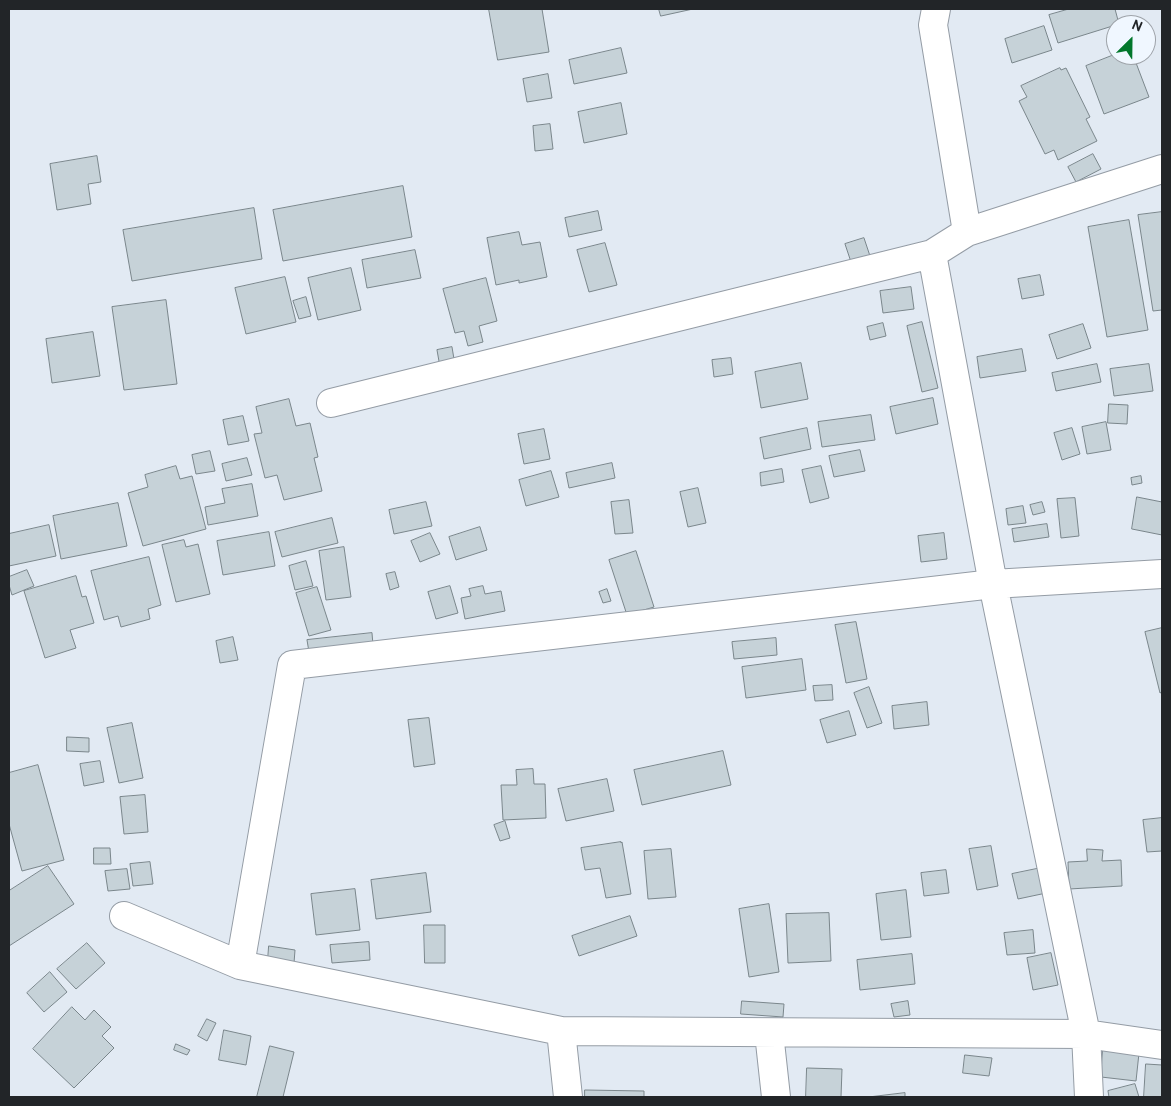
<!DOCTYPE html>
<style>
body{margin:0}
#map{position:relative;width:1171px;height:1106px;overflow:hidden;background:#e2eaf3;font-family:Overpass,sans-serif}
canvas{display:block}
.frame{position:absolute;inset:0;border:10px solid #222528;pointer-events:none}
.north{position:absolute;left:1106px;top:15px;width:50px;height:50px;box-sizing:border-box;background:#f0f7ff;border:1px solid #9ea3a9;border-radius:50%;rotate:23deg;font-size:14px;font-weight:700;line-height:20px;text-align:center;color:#222528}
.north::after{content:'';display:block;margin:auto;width:18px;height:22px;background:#02772c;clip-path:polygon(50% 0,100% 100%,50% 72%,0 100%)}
</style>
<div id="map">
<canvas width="1171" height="1106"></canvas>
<div class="frame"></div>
<div class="north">N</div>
</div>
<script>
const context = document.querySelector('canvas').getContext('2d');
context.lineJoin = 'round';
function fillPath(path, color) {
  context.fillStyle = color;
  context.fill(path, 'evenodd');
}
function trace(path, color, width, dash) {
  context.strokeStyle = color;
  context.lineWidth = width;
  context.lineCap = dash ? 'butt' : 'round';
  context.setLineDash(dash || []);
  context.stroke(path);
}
const building = new Path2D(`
 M489,9H542L549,52L498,60Z
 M659,9H693L661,16Z
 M1069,9H1115L1119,24L1058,43L1049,15Z
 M1044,26L1052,50L1012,63L1005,39Z
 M621,48L627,73L574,84L569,60Z
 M1116,54L1133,55L1149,97L1104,114L1086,66Z
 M1060,68L1061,70L1066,68L1090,117L1086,119L1097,141L1058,160L1054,150L1045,154L1019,101L1027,97L1021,86Z
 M548,74L552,98L527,102L523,79Z
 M621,103L627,134L584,143L578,112Z
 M550,124L553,149L535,151L533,126Z
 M1093,154L1101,169L1076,182L1068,167Z
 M97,156L101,182L88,184L91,204L57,210L50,164Z
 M403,186L412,237L283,261L273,210Z
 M254,208L262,259L132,281L123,230Z
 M598,211L602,230L569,237L565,218Z
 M1162,212V310L1153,311L1138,215Z
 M1129,220L1148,330L1107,337L1088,227Z
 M519,232L522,245L540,242L547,277L519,283V280L496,285L487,238Z
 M864,238L871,259L852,265L845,244Z
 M605,243L617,285L589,292L577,250Z
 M415,250L421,278L367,288L362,260Z
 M351,268L361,310L318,320L308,278Z
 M1040,275L1044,295L1022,299L1018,279Z
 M285,277L296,322L246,334L235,288Z
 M486,278L497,321L479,326L483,342L468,346L464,331L455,333L443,289Z
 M911,287L914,309L883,313L880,291Z
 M306,297L311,316L299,319L293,301Z
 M166,300L177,384L124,390L112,307Z
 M922,322L938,388L922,392L907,326Z
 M883,323L886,336L870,340L867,327Z
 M1083,324L1091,348L1057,359L1049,335Z
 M93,332L100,376L52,383L46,339Z
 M452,347L455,365L440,367L437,350Z
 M1022,349L1026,371L980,378L977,357Z
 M731,358L733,374L714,377L712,360Z
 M801,363L808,399L761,408L755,372Z
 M1097,364L1101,382L1056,391L1052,373Z
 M1149,364L1153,391L1114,396L1110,369Z
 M933,398L938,424L896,434L890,407Z
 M289,399L296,426L310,423L318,457L314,458L322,491L284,500L277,475L265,478L254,434L262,433L256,407Z
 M1109,404L1128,405L1127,424L1108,423Z
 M871,415L875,440L822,447L818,422Z
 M243,416L249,441L228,445L223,420Z
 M1106,422L1111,450L1087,454L1082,427Z
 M807,428L811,449L764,459L760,438Z
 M1072,428L1080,454L1062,460L1054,433Z
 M544,429L550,459L524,464L518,434Z
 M860,450L865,471L834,477L829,456Z
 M210,451L215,471L196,474L192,455Z
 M247,458L252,475L226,481L222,464Z
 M612,463L615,478L569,488L566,473Z
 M176,466L180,479L192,476L206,529L143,546L128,493L148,487L145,475Z
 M821,466L829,498L810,503L802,470Z
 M782,469L784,482L761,486L760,473Z
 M551,471L559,497L526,506L519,480Z
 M1141,476L1142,483L1132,485L1131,478Z
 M252,484L258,516L208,525L205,507L225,503L222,489Z
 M698,488L706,523L688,527L680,492Z
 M1137,497L1162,502V535L1132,529Z
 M1075,498L1079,536L1061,538L1057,499Z
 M629,500L633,533L615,534L611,502Z
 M426,502L432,526L394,534L389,510Z
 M1042,502L1045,512L1033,515L1030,505Z
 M118,503L127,546L61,559L53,516Z
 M1023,506L1026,523L1008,525L1006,509Z
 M332,518L338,543L282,557L275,532Z
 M1047,524L1049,537L1014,542L1012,529Z
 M49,525L56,556L9,566V534Z
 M480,527L487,550L456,560L449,537Z
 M269,532L275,566L223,575L217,541Z
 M430,533L440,554L420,562L411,541Z
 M944,533L947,559L921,562L918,536Z
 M184,540L186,547L198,544L210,594L176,602L162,545Z
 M344,547L351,597L326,600L319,551Z
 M636,551L654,607L627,615L609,560Z
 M149,557L161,605L148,609L150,619L121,627L118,616L104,620L91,571Z
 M306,561L313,586L295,590L289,566Z
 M27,570L34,586L12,595L9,585V577Z
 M395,572L399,587L390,590L386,574Z
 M76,576L82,597L86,596L94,623L70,630L76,648L45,658L24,591Z
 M450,586L458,613L436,619L428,592Z
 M483,586L485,594L501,591L505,611L465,619L461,598L471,596L469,589Z
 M317,587L331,630L309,636L296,593Z
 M607,589L611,601L603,603L599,592Z
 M856,622L867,679L846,683L835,625Z
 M1162,628V692L1160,693L1145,632Z
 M372,633L373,645L309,652L307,640Z
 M233,637L238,660L220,663L216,641Z
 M776,638L777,655L734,659L732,642Z
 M802,659L806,690L746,698L742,667Z
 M832,685L833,700L815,701L813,686Z
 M869,687L882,723L867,728L854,693Z
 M927,702L929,725L894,729L892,706Z
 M849,711L856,735L827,743L820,720Z
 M429,718L435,764L414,767L408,720Z
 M132,723L143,778L119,783L107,728Z
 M67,737L89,738V752L67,751Z
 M723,751L731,785L642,805L634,770Z
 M100,761L104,782L84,786L80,764Z
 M38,765L64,860L22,871L9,824V773Z
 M533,769L534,784H545L546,818L503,820L501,785H517L516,770Z
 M607,779L614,811L566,821L558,789Z
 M145,795L148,832L124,834L120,797Z
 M1162,818V851L1147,852L1143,820Z
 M505,821L510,838L500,841L494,825Z
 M621,842V843L622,842L631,894L606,898L600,868L585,870L581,848Z
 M991,846L998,886L977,890L969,849Z
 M94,848H110L111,864H94Z
 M671,849L676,897L648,899L644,851Z
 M1087,849L1103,850L1102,861L1121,860L1122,886L1069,889L1068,862L1087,861Z
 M150,862L153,884L133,886L130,864Z
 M48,866L74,904L9,946V891Z
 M1046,867L1051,892L1018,899L1012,874Z
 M127,869L130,889L108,891L105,871Z
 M946,870L949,893L924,896L921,873Z
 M426,873L431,912L376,919L371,880Z
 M355,889L360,930L316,935L311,894Z
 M906,890L911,937L881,940L876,894Z
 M769,904L779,972L749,977L739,909Z
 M829,913L831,961L788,963L786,914Z
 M630,916L637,936L579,956L572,936Z
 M424,925H445V963H425Z
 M1033,930L1035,953L1007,955L1004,933Z
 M369,942L370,960L332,963L330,945Z
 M87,943L105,963L76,989L57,969Z
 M269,946L295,950L294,963L268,960Z
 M1051,953L1058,985L1033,990L1027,958Z
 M912,954L915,984L860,990L857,960Z
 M50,972L67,992L44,1012L27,993Z
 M742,1001L784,1004L783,1017L741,1014Z
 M908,1001L910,1015L894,1017L891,1004Z
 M72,1007L85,1020L94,1010L111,1027L102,1036L114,1048L74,1088L33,1049Z
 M207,1019L216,1023L207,1041L198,1036Z
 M224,1030L251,1036L246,1065L219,1060Z
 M176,1044L190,1050L187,1055L174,1050Z
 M270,1046L294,1052L283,1097H257Z
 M1103,1049L1139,1053L1136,1081L1101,1077Z
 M965,1055L992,1058L989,1076L963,1073Z
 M1146,1064L1162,1065V1097H1144Z
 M807,1068L842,1069L841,1097H806Z
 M1135,1084L1139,1097H1109L1108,1091Z
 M585,1090L644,1091V1097H585Z
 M905,1093V1097H869Z`);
fillPath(building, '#c6d2d8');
trace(building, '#7a868b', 1);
const minor = new Path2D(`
 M936,9L933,25L967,232
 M932,254L967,232L1162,169
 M124,916L240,965L561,1031
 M240,965L292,665L993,584L932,254L331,403
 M769,1033L776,1097
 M568,1097L561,1031L1086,1034L1162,1045
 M1089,1097L1086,1034L993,584L1162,574`);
trace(minor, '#949ca5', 30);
trace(minor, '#fff', 28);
</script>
